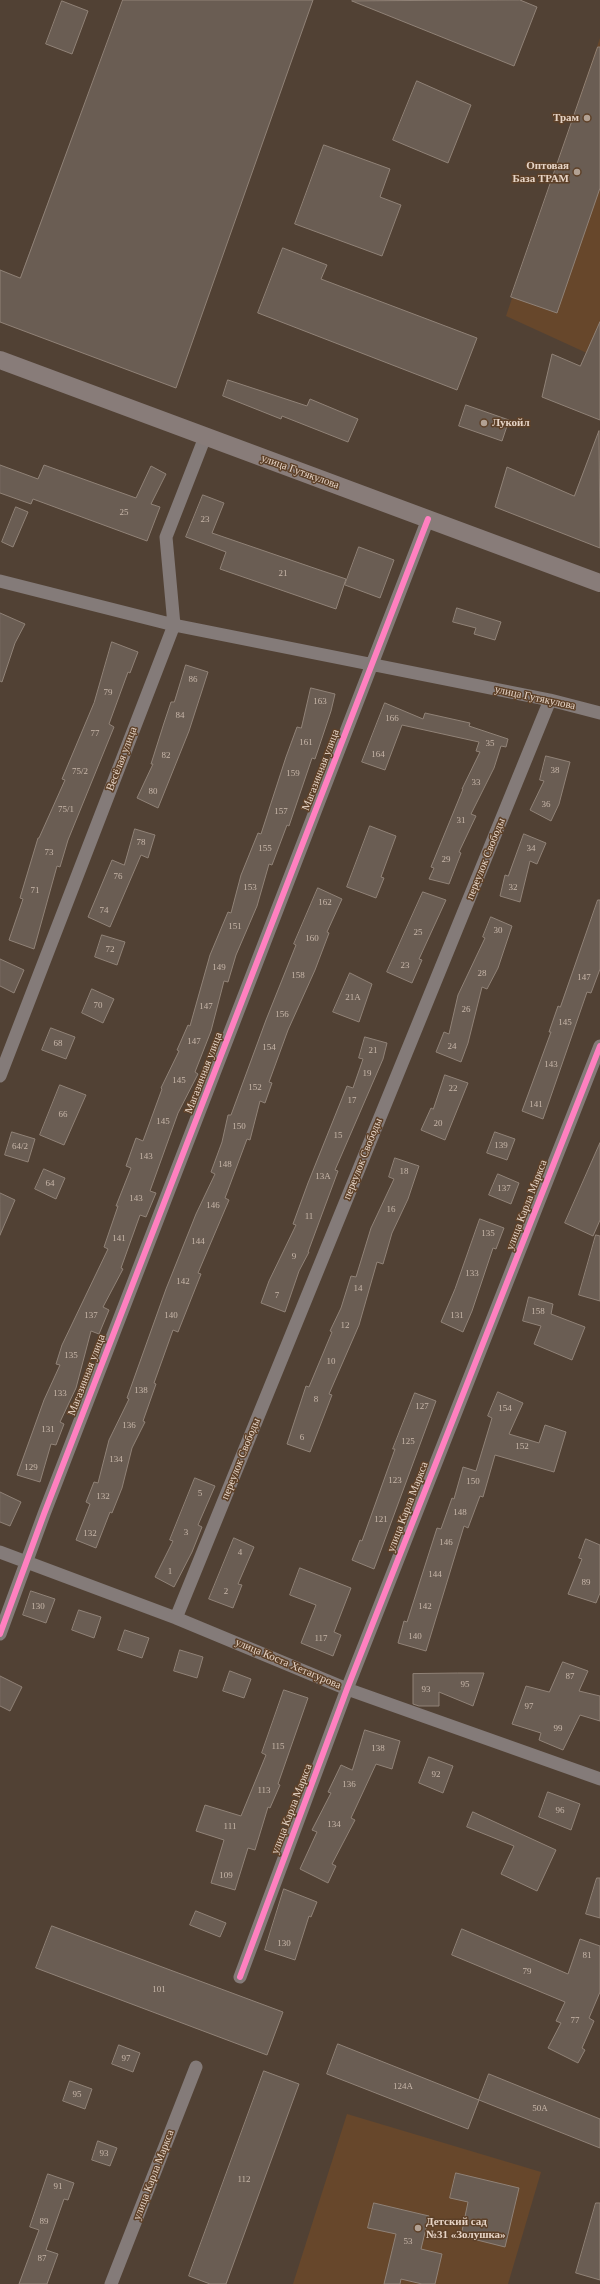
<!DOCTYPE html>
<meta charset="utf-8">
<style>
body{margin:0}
canvas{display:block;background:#514134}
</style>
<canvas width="600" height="2284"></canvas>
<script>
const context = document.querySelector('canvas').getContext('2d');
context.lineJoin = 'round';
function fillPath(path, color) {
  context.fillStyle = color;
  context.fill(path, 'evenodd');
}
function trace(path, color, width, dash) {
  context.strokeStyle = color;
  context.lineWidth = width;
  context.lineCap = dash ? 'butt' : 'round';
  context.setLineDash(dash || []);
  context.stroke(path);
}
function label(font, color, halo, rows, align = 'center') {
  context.font = font + ' "Times New Roman",serif';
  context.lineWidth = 3;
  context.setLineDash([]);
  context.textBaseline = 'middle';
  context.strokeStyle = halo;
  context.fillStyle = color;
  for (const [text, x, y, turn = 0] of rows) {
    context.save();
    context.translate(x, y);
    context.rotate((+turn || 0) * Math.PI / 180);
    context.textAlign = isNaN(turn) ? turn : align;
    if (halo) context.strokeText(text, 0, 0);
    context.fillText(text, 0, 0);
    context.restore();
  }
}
fillPath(new Path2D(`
 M600,38V359L506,316Z
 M347,2114L541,2172L508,2284H293Z`), '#67472b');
const building = new Path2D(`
 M123,0H313L176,388L0,322V270L20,278Z
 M520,0L537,7L514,66L352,1Z
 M62,1L88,11L72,54L46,44Z
 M598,47H600V188L557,313L511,297Z
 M417,81L471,105L448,163L393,140Z
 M324,145L390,169L380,197L401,205L382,256L295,224Z
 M283,248L327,265L321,279L477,338L457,390L258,313Z
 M600,322V420L542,397L552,354L580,366Z
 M228,380L307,406L310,399L358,419L348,442L282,416L281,419L223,396Z
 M466,405L509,420L502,441L459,426Z
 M599,431L600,548L495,507L507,467L574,496Z
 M0,465L38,479L44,465L136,498L151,466L166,474L151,504L160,507L147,541L33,499L31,504L0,493Z
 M203,495L224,503L212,533L346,579L336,609L220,569L226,552L186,537Z
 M16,507L28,512L13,547L2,542Z
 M359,547L394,560L380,598L345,585Z
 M457,608L501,622L495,640L474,634L476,628L453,622Z
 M0,613L25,624L15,643L2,682L0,681Z
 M112,642L138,652L130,673L128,672L109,724L114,727L68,840L60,867L57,866L34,949L9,940L23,899L20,898L38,838H39L65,780L62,779L94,703Z
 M186,665L208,672L189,731L158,808L137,798L153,764H151L164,723L171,702H174Z
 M311,688L335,694L331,711L315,759L312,758L289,826L287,825L272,865L269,864L257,906L236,955L228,982L224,981L211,1031L195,1072L198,1074L178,1113L150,1191L156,1193L146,1217L140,1215L121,1268L123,1269L103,1307L109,1310L99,1334L91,1331L76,1388L60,1422L64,1424L56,1445L51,1444L40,1482L17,1475L44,1400L60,1365L56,1364L62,1345L108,1249L104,1247L118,1206H116L131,1168L126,1166L136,1138L143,1141L162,1089L161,1088L179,1051L177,1050L188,1025L190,1026L210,955L228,912L231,913L241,875L258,833L261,834L286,757L297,727L301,728Z
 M385,703L423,719L425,713L470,723L469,726L508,739L506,747L501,746L494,768L471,814L476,816L459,852L461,853L449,884L429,879L434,868L431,867L463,789H462L480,752L476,751L479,742L402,725L385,770L362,762Z
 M546,756L570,762L559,804L551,821L530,810L544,781L540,780Z
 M370,826L396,836L381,877L384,878L376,898L347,887Z
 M135,829L155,835L148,858L141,855L110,927L88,917L112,860L124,865Z
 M524,834L546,843L537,864L530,861L520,902L500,896L505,875L508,876Z
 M318,888L342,899L327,932L329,933L315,970L288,1030L269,1082L272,1083L265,1103L260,1101L250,1140L247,1139L225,1198L229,1200L198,1273L201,1274L178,1332L173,1330L154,1383L156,1384L143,1421L145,1422L132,1448L122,1488L112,1513L110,1512L96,1548L76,1540L90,1504L86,1502L94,1482L98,1483L109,1440L129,1399L127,1398L166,1289L196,1214L215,1174L211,1172L222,1142L228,1115H231L266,1020L296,945L294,944Z
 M423,892L446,900L419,959L422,960L412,983L387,972Z
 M598,900H600V969L591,993L587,992L543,1119L522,1111L551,1032H549L558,1006L560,1007Z
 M491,917L512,926L498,968L487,989L482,987L468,1043L461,1062L436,1052L444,1032L449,1034L458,995L485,938L483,937Z
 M102,935L125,942L117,965L95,957Z
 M0,959L24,970L14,993L0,986Z
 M350,973L372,984L359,1022L333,1012Z
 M92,989L114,999L103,1023L82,1013Z
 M51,1028L75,1037L66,1059L42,1050Z
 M365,1037L387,1043L383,1059L335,1170L338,1171L308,1252H309L299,1271L285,1312L261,1303L269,1281L296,1225L293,1224L308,1183L347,1086L353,1088L363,1059L359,1058Z
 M445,1075L468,1083L445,1140L421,1130L431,1108L433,1109Z
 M60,1085L86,1095L64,1145L40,1135Z
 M12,1132L35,1139L28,1162L5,1155Z
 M495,1132L515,1139L507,1160L487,1153Z
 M600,1143V1220L593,1236L565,1223Z
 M395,1158L419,1166L408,1199L392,1233L383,1264L377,1262L359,1325L329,1394L332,1395L310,1452L287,1444L306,1386L309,1387L332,1332L330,1331L341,1308L351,1276L356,1277L371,1228L394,1179L389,1177Z
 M44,1169L65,1178L56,1199L35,1189Z
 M498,1174L519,1183L511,1204L489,1195Z
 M0,1193L15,1200L0,1235Z
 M480,1219L504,1228L496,1249L493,1248L472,1311L463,1332L441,1322L455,1289Z
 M596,1235L600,1236V1301L579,1295Z
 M529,1297L553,1304L551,1314L585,1327L572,1360L534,1344L541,1326L523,1321Z
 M498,1392L523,1403L509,1434L539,1443L545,1425L566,1432L554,1472L495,1455L483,1497L480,1496L468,1528L464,1526L426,1651L398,1643L404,1621L407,1622L437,1528L441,1529L452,1498L454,1499L463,1467L476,1471L492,1418L488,1416Z
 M415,1393L436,1401L374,1569L352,1560L360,1540L362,1541L395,1449H393Z
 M195,1478L215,1486L198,1525L202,1527L192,1552L174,1587L155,1577L173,1541L170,1540Z
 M0,1492L21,1502L10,1526L0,1522Z
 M234,1538L254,1547L238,1584L242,1585L233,1608L209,1599Z
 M586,1539L600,1545V1593L596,1603L568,1594L582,1559L579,1558Z
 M300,1568L351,1588L334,1632L341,1635L333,1656L301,1643L316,1605L290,1595Z
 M31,1591L55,1599L46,1623L23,1615Z
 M79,1610L101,1617L94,1638L72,1630Z
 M125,1630L149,1638L142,1658L118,1650Z
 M180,1650L203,1657L197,1678L174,1671Z
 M563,1662L588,1671L579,1691L600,1696V1721L580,1715L563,1750L539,1740L541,1733L512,1724L526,1686L549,1692Z
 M230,1671L251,1679L244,1698L223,1691Z
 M458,1673H484L473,1706L439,1692V1706H419L413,1704V1674Z
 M0,1676L22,1687L10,1711L0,1706Z
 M284,1690L308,1698L278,1784L280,1785L270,1808L268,1807L255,1850L248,1848L235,1890L211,1883L224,1840L196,1831L205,1805L241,1816L266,1755L262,1753Z
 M365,1730L400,1741L392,1769L376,1764L351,1818L355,1820L332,1864L336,1866L328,1883L300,1869L317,1832L312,1830L331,1793L328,1792L341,1765L352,1770Z
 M429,1757L453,1766L443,1793L419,1783Z
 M548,1792L580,1804L571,1830L539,1817Z
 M473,1812L556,1850L537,1891L501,1874L514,1846L467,1827Z
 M597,1878H600V1918L586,1914Z
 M284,1889L317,1902L311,1917L309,1916L295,1960L265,1950Z
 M196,1911L226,1923L220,1937L190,1925Z
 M52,1926L283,2012L267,2055L36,1968Z
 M462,1929L568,1974L580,1939L600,1946V1992L589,2018L594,2021L582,2048L585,2050L578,2063L548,2048L561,2023L556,2021L565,2002L452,1955Z
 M338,2044L479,2100L468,2129L327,2074Z
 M119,2045L140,2053L133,2072L112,2064Z
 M264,2071L299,2084L226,2284H210L189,2276Z
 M489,2074L600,2119V2148L479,2100Z
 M70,2081L92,2089L85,2109L63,2101Z
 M98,2141L117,2148L110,2166L92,2160Z
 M456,2173L519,2188L505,2247L461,2236L468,2202L450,2198Z
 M48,2174L74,2183L68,2200L64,2199L46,2250L58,2254L47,2284H19L39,2230L30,2227Z
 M374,2203L429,2216L421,2249L442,2254L435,2284H422L401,2279L400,2284H384L396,2234L368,2228Z
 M596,2203H600V2280L576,2273Z`);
fillPath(building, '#6a5d53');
trace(building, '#908277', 1);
trace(new Path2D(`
 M0,581L174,625L550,700L600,713
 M0,1076L174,625L166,537L205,437
 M0,1552L176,1618L347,1689L600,1779
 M176,1618L550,700
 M0,1634L44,1514L428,519
 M240,1977L347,1689L600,1046
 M111,2284L196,2067`), '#847b79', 13);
trace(new Path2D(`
 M0,360L600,583`), '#887c79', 18);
trace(new Path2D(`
 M0,1634L44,1514L428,519
 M240,1977L347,1689L600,1046`), '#ff80c0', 6);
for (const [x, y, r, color] of [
 [587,118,4,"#b2a193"],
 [577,172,4,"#b2a193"],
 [484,423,4,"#b2a193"],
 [418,2228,4,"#b2a193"]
]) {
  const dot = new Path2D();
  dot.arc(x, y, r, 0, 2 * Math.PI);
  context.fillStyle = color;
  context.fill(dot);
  trace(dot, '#5d4028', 1.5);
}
label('9px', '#c7b6a9', null, [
 ["25",124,513],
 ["23",205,520],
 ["21",283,574],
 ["86",193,680],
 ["79",108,693],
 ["163",320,702],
 ["84",180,716],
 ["166",392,719],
 ["77",95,734],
 ["161",306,743],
 ["35",490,744],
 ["164",378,755],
 ["82",166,756],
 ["38",555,771],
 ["75/2",80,772],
 ["159",293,774],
 ["33",476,783],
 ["80",153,792],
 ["36",546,805],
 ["75/1",66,810],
 ["157",281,812],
 ["31",461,821],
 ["78",141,843],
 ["155",265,849],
 ["34",531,849],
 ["73",49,853],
 ["29",446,860],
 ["76",118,877],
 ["153",250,888],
 ["32",513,888],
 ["71",35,891],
 ["162",325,903],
 ["74",104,911],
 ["151",235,927],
 ["30",498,931],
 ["25",418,933],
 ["160",312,939],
 ["72",110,950],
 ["23",405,966],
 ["149",219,968],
 ["28",482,974],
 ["158",298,976],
 ["147",584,978],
 ["21А",353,998],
 ["70",98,1006],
 ["147",206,1007],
 ["26",466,1010],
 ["156",282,1015],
 ["145",565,1023],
 ["147",194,1042],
 ["68",58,1044],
 ["24",452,1047],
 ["154",269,1048],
 ["21",373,1051],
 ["143",551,1065],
 ["19",367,1074],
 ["145",179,1081],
 ["152",255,1088],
 ["22",453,1089],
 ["17",352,1101],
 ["141",536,1105],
 ["66",63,1115],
 ["145",163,1122],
 ["20",438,1124],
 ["150",239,1127],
 ["15",338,1136],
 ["139",501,1146],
 ["64/2",20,1147],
 ["143",146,1157],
 ["148",225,1165],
 ["18",404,1172],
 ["13А",323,1177],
 ["64",50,1184],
 ["137",504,1189],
 ["143",136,1199],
 ["146",213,1206],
 ["16",391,1210],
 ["11",309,1217],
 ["135",488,1234],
 ["141",119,1239],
 ["144",198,1242],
 ["9",294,1257],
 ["133",472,1274],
 ["142",183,1282],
 ["14",358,1289],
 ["7",277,1296],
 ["158",538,1312],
 ["137",91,1316],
 ["140",171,1316],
 ["131",457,1316],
 ["12",345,1326],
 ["135",71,1356],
 ["10",331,1362],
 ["138",141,1391],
 ["133",60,1394],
 ["8",316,1400],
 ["127",422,1407],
 ["154",505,1409],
 ["136",129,1426],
 ["131",48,1430],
 ["6",302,1438],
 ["125",408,1442],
 ["152",522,1447],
 ["134",116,1460],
 ["129",31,1468],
 ["123",395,1481],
 ["150",473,1482],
 ["5",200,1494],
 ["132",103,1497],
 ["148",460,1513],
 ["121",381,1520],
 ["3",186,1533],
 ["132",90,1534],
 ["146",446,1543],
 ["4",240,1553],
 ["1",170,1572],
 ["144",435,1575],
 ["89",586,1583],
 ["2",226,1592],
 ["130",38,1607],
 ["142",425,1607],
 ["140",415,1637],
 ["117",321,1639],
 ["87",570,1677],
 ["95",465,1685],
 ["93",426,1690],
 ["97",529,1707],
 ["99",558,1729],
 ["115",278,1747],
 ["138",378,1749],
 ["92",436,1775],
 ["136",349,1785],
 ["113",264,1791],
 ["96",560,1811],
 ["134",334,1825],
 ["111",230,1827],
 ["109",226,1876],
 ["130",284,1944],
 ["81",587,1956],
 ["79",527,1972],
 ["101",159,1990],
 ["77",575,2021],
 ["97",126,2059],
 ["124А",403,2087],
 ["95",77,2095],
 ["50А",540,2109],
 ["93",104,2154],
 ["112",244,2180],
 ["91",58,2187],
 ["89",44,2222],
 ["53",408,2242],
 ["87",42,2259]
]);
label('bold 11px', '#e6d4c6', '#5d4028', [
 ["Трам",579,118],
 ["Оптовая",569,166],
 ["База ТРАМ",569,179],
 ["Лукойл",492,423,"left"],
 ["Детский сад",426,2222,"left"],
 ["№31 «Золушка»",426,2235,"left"]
], 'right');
label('11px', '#e6d4c6', '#5d4028', [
 ["улица Гутякулова",300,472,20],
 ["улица Гутякулова",535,698,12],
 ["Весёлая улица",122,759,-69],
 ["Магазинная улица",321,770,-69],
 ["переулок Свободы",486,859,-68],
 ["Магазинная улица",204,1073,-69],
 ["переулок Свободы",363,1159,-68],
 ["улица Карла Маркса",527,1205,-69],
 ["Магазинная улица",87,1375,-69],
 ["переулок Свободы",241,1459,-68],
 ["улица Карла Маркса",408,1507,-69],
 ["улица Коста Хетагурова",288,1664,23],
 ["улица Карла Маркса",292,1809,-69],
 ["улица Карла Маркса",154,2175,-69]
]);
</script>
